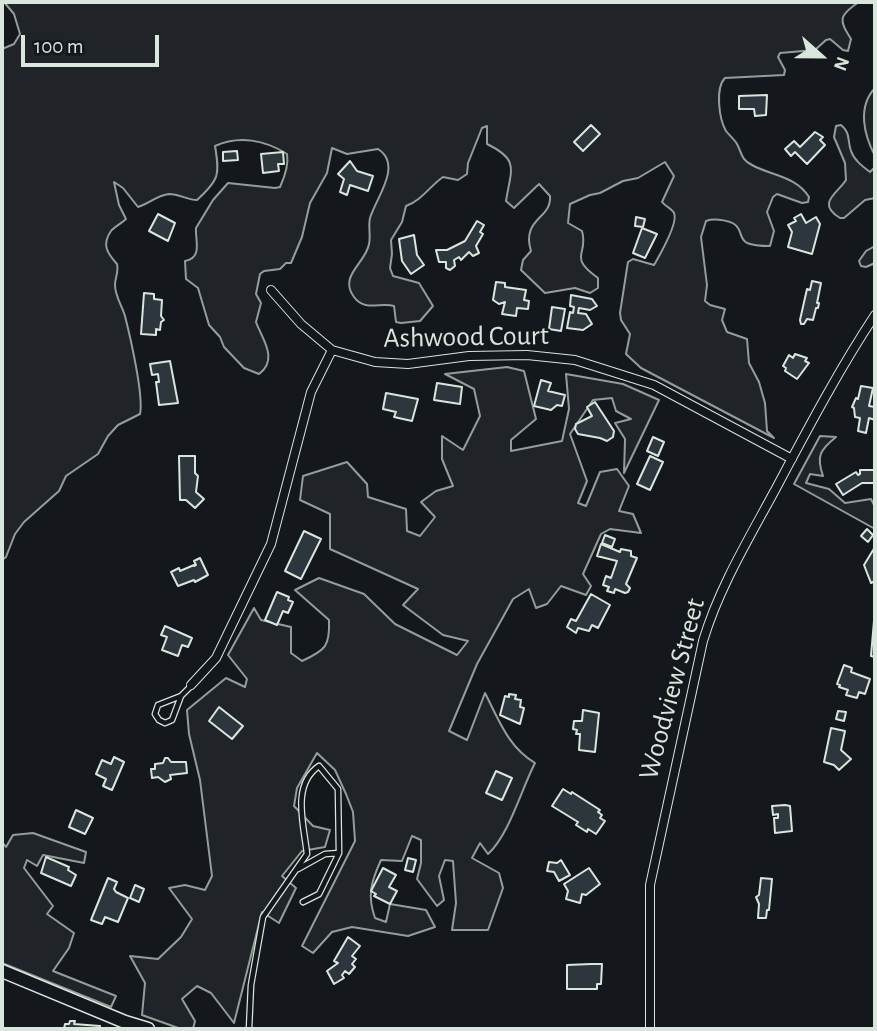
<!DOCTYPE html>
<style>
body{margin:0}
#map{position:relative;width:877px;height:1031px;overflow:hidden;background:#14181c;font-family:"Alegreya Sans",sans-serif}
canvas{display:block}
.frame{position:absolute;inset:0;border:4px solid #d8e6dc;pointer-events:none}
.north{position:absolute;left:786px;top:21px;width:70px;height:70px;-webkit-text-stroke:5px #14181c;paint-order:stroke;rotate:111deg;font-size:19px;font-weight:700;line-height:28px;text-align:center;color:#d8e6dc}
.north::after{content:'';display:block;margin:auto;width:24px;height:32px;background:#d8e6dc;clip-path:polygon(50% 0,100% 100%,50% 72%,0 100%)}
.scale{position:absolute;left:21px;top:35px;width:138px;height:32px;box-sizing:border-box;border:4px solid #d8e6dc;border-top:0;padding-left:9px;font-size:21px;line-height:24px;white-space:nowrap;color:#d8e6dc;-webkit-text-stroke:5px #14181c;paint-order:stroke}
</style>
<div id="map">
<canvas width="877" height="1031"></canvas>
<div class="frame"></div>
<div class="north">N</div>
<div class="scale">100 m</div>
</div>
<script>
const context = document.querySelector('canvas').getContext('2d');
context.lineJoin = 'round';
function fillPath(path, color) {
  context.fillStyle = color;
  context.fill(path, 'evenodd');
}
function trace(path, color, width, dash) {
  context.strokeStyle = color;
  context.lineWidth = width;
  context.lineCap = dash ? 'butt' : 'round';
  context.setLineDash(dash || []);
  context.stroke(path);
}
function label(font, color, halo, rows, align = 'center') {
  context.font = font + ' "Alegreya Sans",sans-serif';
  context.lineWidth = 5;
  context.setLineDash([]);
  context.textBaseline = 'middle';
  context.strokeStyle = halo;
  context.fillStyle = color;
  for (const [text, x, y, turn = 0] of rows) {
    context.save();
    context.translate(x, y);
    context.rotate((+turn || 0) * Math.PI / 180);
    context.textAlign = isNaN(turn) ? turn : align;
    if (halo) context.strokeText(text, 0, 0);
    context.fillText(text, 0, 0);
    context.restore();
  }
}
const green = new Path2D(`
 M4,2H859C838,16 839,20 851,39L848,51L843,50L830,39L826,40L815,50L780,53L778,57L785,70L784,75L725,78C715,88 719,119 726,131C729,135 734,139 737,144C742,153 741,160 752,165C772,176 796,176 809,197L808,202L802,203L777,194L773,197L767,212L774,231L770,246C762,246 754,246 747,243C740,239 742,234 738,228C734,220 714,218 706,221L701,237L707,285L705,301L710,305L725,309L722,320L727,332L747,339L749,363L759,382L765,403L767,431L774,438L641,368L626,354L630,334L621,320L620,313L627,268L628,262L633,259L654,265C659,256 679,223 674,213C672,209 665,206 662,202L674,176L665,162L638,178L623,181L600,193L590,195L570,204L568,223L582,231C589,255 567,256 598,278V288L590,293L575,288L545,293L521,270L523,260L531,251C521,218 552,219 550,196L539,184L514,208L506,201C511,169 520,160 487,144V126L482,128L468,163L467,174L458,180L443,177C430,186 421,201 406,206L402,222L391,240L392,254L390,268L393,276L419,283L433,306L420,321L401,323L396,322L394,306C380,302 365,312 354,297C338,276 366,263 369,244C371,236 368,227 370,218C376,198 403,165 378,149L347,154L332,148L327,173L310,203L302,237L291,263H286L280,269L264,271L260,274L256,294L261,303L256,322C262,339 279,359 259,374L244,368L224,347L220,337L209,325L198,288L186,279L185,261C203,258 195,240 196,228L213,200L228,183L275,188L280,187C285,176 289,165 287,154C265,140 239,135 215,146C220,175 219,180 197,200C188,200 179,194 169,194C157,195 149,204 138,207L123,188L114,182L119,205L126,219C122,223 114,227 111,231C101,245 108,254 117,264C119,272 115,277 115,285C115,296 122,306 125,316C130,336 144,396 140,414L118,425L108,436L98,454L66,476L59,491L24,522L15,534L6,557L2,560V49L14,44L20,34L14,14Z
 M875,88V156C864,135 857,107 875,88Z
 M841,125C851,133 847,140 851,151C854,160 862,166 870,172L875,167V198L865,200L844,218H840C816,203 837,194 846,180L845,163L834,137L836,126Z
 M875,246V263L866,267L861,266L859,261L866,251Z
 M507,367L524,371L536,419L511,440V451L562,441L569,409L566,374L623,384L659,400L624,473L625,439L615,423L631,419L616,411L612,398L593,400L570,434L587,481L578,503L586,506L600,472L617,469L629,486L619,511L633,514L641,533L610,529L601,534L583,574L591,586L586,595L561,586L547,604L536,608L529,589L513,599L477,664L449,731L467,740L485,693C499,720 508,747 535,763C521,790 509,835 488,854L480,843L472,858L499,873L503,888L488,930H452L456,903L453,861L445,860L439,876L444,900L437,906L417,879L421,863V840L412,836L402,861L381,860C371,882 367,896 375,918L386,922L390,904L426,910L435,927L408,936L352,927L332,932L313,953L302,946L355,841L353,812L346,794L335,770L317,753L297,788L294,806L313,826L330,830L325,847L302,851L282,876L296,888L279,923L262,912L234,1023L211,993L197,986L182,999L195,1021L193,1029H181L142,1015L145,983L130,956L158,959L181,937L192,919L169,888L185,885L205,890L212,876L200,780L189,734L187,710L226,678L245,687L247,679L228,655L254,608L261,620L291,627V653L302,661C326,650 330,646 329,620L295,590L319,578L364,594L395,624L457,655L468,641L443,635L403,605L418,589L330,549V514L300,500L303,476L347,462L367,484L368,497L406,509L407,531L420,536L435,517L421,502L436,491L453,486L442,459V436L463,450L480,416L474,389L445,374Z
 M820,436L836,437C820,450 816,456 823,476L810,474L806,483L829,489L845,503L871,499L875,507V529L794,484Z
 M33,833L86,852L84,863L43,855L37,866L27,860L24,868L53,906L47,914L74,933L69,948L53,971L116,996L111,1007L2,963V842L6,847L13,835Z`);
fillPath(green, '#202428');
trace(green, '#939e99', 2);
const building = new Path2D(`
 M767,95L766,115L755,116L754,109H739V96Z
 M591,125L600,134L583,151L574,142Z
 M815,132L823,137L820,140L825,145L807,164L795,152L791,156L785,149L794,141L800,147Z
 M237,151L238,160L223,161V152Z
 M283,152L284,164H278L279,171L263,173L261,154Z
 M350,161L357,171L373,176L368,191L350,185L347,195L340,192L344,179L338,174Z
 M158,214L175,223L168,241L149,231Z
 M801,214L806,223L816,217L820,224L812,254L788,247L792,232L788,225L796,221L794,218Z
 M636,217L645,219L643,227L635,226Z
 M477,221L484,225L480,232L483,234L476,246L479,253L473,256L469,252L461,260L459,257L454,260L455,266L450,270L446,268V262H439L436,250H447L465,241Z
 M642,228L657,234L645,258L633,253Z
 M414,235L417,255L424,265L411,274L402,261L399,239Z
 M812,281L821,283L817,303H819L818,308H816L813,320L807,319L804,324H801L800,320L807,289L810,290Z
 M496,282L505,283V287L526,290L524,300L529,301L528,309L517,308L516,316L502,314L505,302L499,304L493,300Z
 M144,293L154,294V299L162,300L161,316L164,320L161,322L160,330L156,329V335L141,334Z
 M571,295L592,299L597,306L590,310L579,308L578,313L586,314L592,324L583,330L567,328L570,312L573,313L574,307L570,306Z
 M552,307L565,309L561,331L549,329Z
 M795,354L807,358L805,361L809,363L797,379L785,371L786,368L783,366L789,355L793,358Z
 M170,361L178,403L159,405L156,382H159L158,374L152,375L150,364Z
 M541,380L551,383L548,391L565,395L562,406L557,405L551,410L534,406Z
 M437,383L462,387L460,404L434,400Z
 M861,386L873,388L869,406L875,407V420L869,418L866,433L858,431L860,418L855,417L854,408L852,407L856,398L858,399Z
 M386,393L418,399L412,421L394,417L396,412L383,409Z
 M595,402L614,431L613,437L607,441L600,438L578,434L575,429L576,424L592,416L587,407Z
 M653,437L664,442L658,456L647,451Z
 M179,456H195V473L198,476L196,492L204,499L195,508L186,500H180Z
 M650,456L663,462L650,490L637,484Z
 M860,470H875V483H862L843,495L836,484L856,472L858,475L860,474Z
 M867,529L873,535L868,542L861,536Z
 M304,531L321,539L301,579L285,571Z
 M605,535L615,539L612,547L602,543Z
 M601,544L620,552L621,549L631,551V556L637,558L626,584L630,588L628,592L625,593L615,589L614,593L607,591L609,587L603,585L606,576L611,578L617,561L597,556Z
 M875,547V581L871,583L864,565Z
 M200,558L208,575L195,582L194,580L178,586L171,572L179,568L180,571L194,565V566L196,565L194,561Z
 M277,592L289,597L288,600L293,602L288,613L283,611L277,625L265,620Z
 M591,594L610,605L598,628L592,625L589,631L578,628L576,633L567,627L571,619L576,621Z
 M875,609V657L871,656Z
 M165,626L192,638L188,647L182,645L178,656L162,650L167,637L161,635Z
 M844,665L852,668L851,672L870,679L865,694L859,692L857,698L846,695L848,690L839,687L840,685L837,684Z
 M509,694L516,695L515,699L521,700L520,707L524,708L520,724L500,715L505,696L509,697Z
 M219,707L243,726L232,739L209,721Z
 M583,710L599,713L595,752L579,750L580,734H576L577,730L573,729L574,721H582Z
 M838,711L846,712L844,721L836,719Z
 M831,728L845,731L841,750L851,759L839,770L834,765L824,762Z
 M114,757L124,762L112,790L103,786L106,779L96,774L102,760L111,764Z
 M165,758H168L171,762H186L187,773L170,775L171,779L165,782L158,777L152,778L151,769H155V764L163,763Z
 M496,771L512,778L502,800L486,793Z
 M563,789L571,794L572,792L600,810L598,812L602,815L600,818L605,821L596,834L588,829L587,832L576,825L578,822L552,806Z
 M785,805L790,806L792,831L775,833L774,818H778V814L773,815L772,806Z
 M76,810L93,818L85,834L69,827Z
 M46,857L69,867L68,870L76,875L71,886L41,873Z
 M408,858L416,860L413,872L405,870Z
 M561,860L570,875L559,881L554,872L547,871L549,862L557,863Z
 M383,868L396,875L389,887L397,891L390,904L374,896L376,894L371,891Z
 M589,868L600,884L586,895L582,894L580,903L566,899L568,891L564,884Z
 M108,878L117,882L114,889L116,892L128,898L118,922L105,917L102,924L91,920Z
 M761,878L772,879L769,910H767L766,918H758L759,904L756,897L759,895Z
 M135,885L144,889L139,902L130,898Z
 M348,937L360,946L352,956L356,959L352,964L355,967L349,974L345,971L342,975L344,978L334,984L327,971L338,963L334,961Z
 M591,964H602L601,984H597V989H567V965Z
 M70,1021H75L74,1024L100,1026V1029H64L65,1024H69Z`);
fillPath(building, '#2c363c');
trace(building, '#d8e6dc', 2);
const lane = new Path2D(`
 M181,696L158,705L155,714L159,720L165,723L172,720L181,696L191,686
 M298,869L325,854L339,853
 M249,1029L251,985L263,917L307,854C304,825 291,785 319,766L338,789L339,853L319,894L303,902`);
const street = new Path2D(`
 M271,290L301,324L332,350L375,362L408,364L469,356L527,355L575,360L654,385L792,459
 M191,685L216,658L271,544L311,392L332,350
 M650,1029V885L703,641C719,588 748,540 774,492C806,432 838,371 875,315`);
const secondary = new Path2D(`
 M2,971L125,1022L148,1029`);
trace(lane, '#d8e6dc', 7);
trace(street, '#d8e6dc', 10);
trace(secondary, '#d8e6dc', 15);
trace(lane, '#14181c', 4.5);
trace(street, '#14181c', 8);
trace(secondary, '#14181c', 12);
label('28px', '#d8e6dc', '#14181c', [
 ["Ashwood Court",466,337,-1],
 ["Woodview Street",672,689,-75]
]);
</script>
